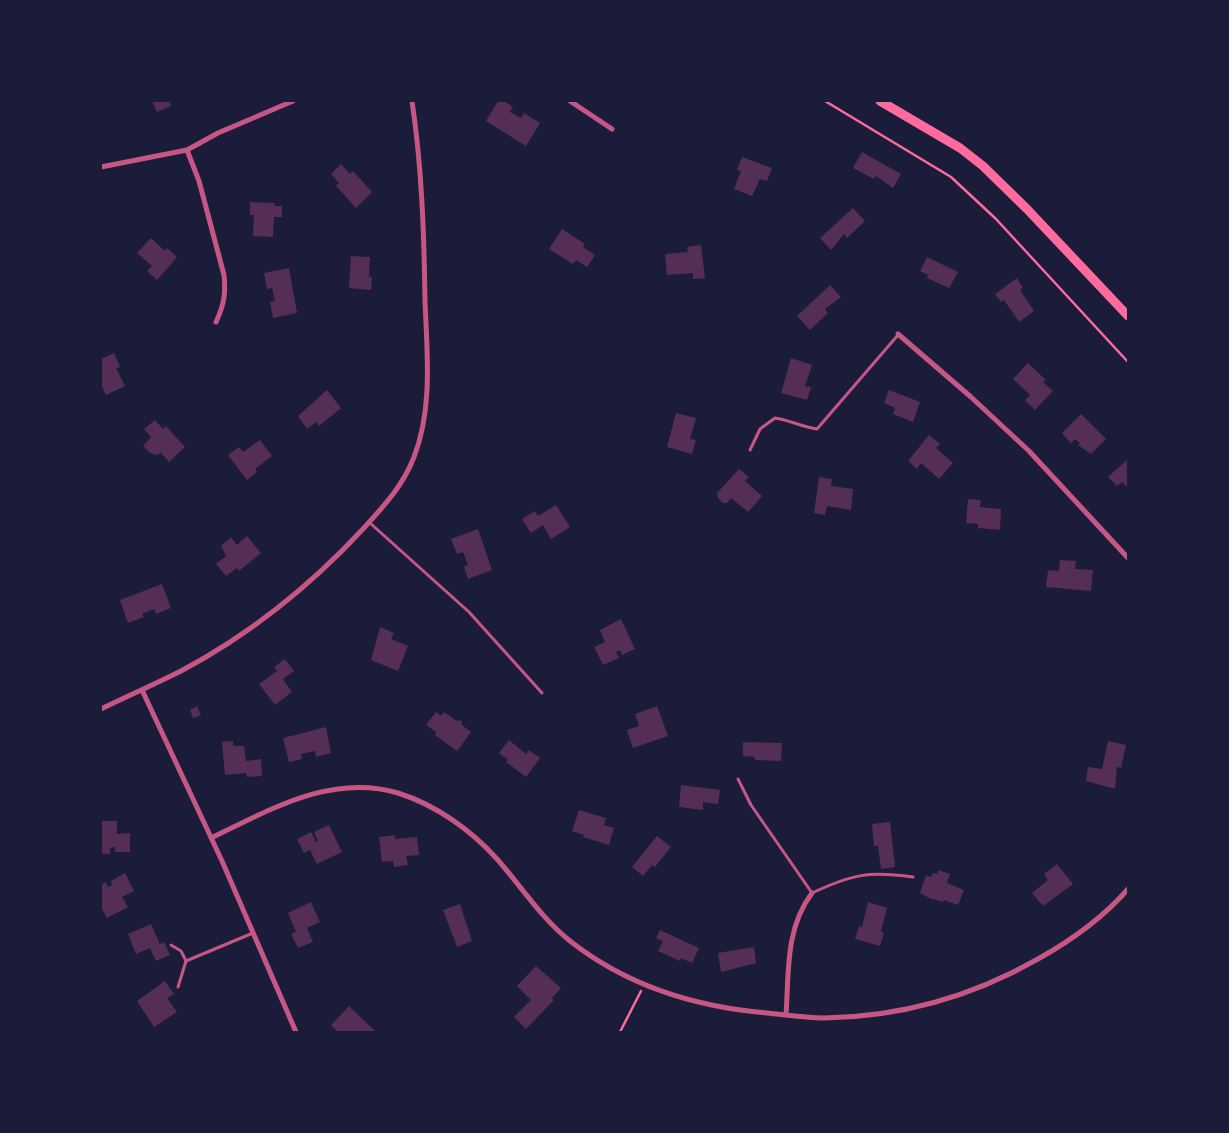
<!DOCTYPE html>
<style>
body{margin:0}
#map{position:relative;width:1229px;height:1133px;overflow:hidden;background:#1b1b3a;font-family:"Open Sans",sans-serif}
canvas{display:block}
.frame{position:absolute;inset:0;border:102px solid #1b1b3a;pointer-events:none}
</style>
<div id="map">
<canvas width="1229" height="1133"></canvas>
<div class="frame"></div>
</div>
<script>
const context = document.querySelector('canvas').getContext('2d');
context.lineJoin = 'round';
function fillPath(path, color) {
  context.fillStyle = color;
  context.fill(path, 'evenodd');
}
function trace(path, color, width, dash) {
  context.strokeStyle = color;
  context.lineWidth = width;
  context.lineCap = dash ? 'butt' : 'round';
  context.setLineDash(dash || []);
  context.stroke(path);
}
fillPath(new Path2D(`
 M152,101H169L171,106L157,112Z
 M498,101H504L513,107L510,112L521,118L524,113L540,123L526,146L486,121Z
 M862,152L901,174L893,188L876,176L874,179L853,168Z
 M742,157L772,168L767,181L760,179L752,196L734,189L741,171L737,170Z
 M341,164L350,174L353,171L372,192L356,208L336,186L339,183L331,174Z
 M250,202L275,203L274,206H282V217H274L273,237L253,236L254,215H250Z
 M853,208L865,221L847,238L844,234L831,250L820,238Z
 M562,229L585,244L583,247L595,255L587,267L576,260L573,264L549,249Z
 M151,238L165,251L167,248L177,257L157,280L147,271L152,266L137,253Z
 M701,245L705,278L693,279V273L667,275L665,254L688,252L687,247Z
 M351,256L370,257L369,277H372L371,290L349,288Z
 M927,257L958,272L949,288L927,278L928,275L920,271Z
 M289,268L297,313L273,318L270,302L275,301L272,288L267,289L264,273Z
 M1017,278L1023,288L1020,290L1034,311L1019,322L1004,300L1001,302L995,294Z
 M830,285L841,297L825,309L828,313L810,330L797,316Z
 M114,353L120,367L116,368L125,386L106,395L101,384V359Z
 M791,358L812,365L805,386L811,387L807,400L781,393Z
 M1028,363L1046,380L1043,382L1053,391L1035,410L1025,400L1030,395L1013,379Z
 M327,390L341,408L319,426L316,422L307,429L298,416Z
 M889,390L920,402L913,422L893,414L895,408L884,403Z
 M676,413L696,418L690,439L696,440L692,454L667,447Z
 M1081,414L1106,439L1091,454L1078,445L1080,443L1075,439L1071,443L1062,433Z
 M155,420L163,429L166,426L185,447L169,462L161,453L157,455L150,453L143,446L151,437L144,429Z
 M929,435L940,444L936,448L953,463L939,479L921,463L917,469L908,461Z
 M260,440L272,456L255,469L257,472L247,480L228,455L239,447L243,452Z
 M1127,460L1128,462V488L1122,482L1117,486L1108,477Z
 M739,469L749,477L745,481L762,496L748,512L731,498L727,503H723L718,498L717,493Z
 M819,477L832,479L831,486L853,489L851,510L827,506L825,515L814,513Z
 M968,499L981,500L980,507L1001,509L1000,530L978,528V524L966,523Z
 M556,505L570,527L551,539L543,525L531,533L522,519L535,511L538,516Z
 M478,529L492,570L468,579L464,567L468,565L463,552L457,554L451,539Z
 M247,536L261,553L239,571L237,568L226,576L216,564L226,556L221,546L231,537L237,545Z
 M1060,560L1076,561L1075,569L1093,570L1091,591L1046,587L1048,570L1059,571Z
 M162,584L171,608L156,614L154,609L142,614L144,617L128,623L120,600Z
 M621,619L635,649L622,655L620,650L616,652L619,658L603,665L594,647L605,642L600,630Z
 M380,627L394,633L391,639L408,646L398,671L371,660Z
 M285,659L294,671L283,679L292,692L275,705L259,684L277,671L274,667Z
 M197,706L201,715L193,718L190,710Z
 M657,706L668,736L633,748L627,730L639,726L635,714Z
 M436,712L441,716L444,712L457,721L461,720L462,725L471,732L457,751L435,735L436,732L426,725Z
 M326,727L331,753L316,757L315,751L301,754L302,759L289,762L283,738Z
 M509,740L526,754L529,750L540,758L526,777L506,762L508,760L499,753Z
 M233,741V746H244L246,761L261,759L262,776L247,777L246,773L225,775L222,742Z
 M1108,741L1126,745L1121,768L1117,767L1115,789L1086,781L1088,767L1102,769Z
 M743,742L782,743L781,761L755,760V757L743,756Z
 M681,785L720,790L718,804L703,802V810L679,807Z
 M579,810L606,818L604,825L614,828L609,845L583,837L584,835L572,831Z
 M101,821H117V834L130,833V852H115V847L110,848V854H101Z
 M890,822L895,867L881,869L878,846H874L872,824Z
 M329,825L342,852L317,864L310,850L304,853L297,839L311,832L316,842L318,841L314,832Z
 M395,835V839L417,837L419,855L406,856L408,865L394,867L393,861L382,862L379,837Z
 M657,836L671,847L655,867L652,865L643,876L632,867Z
 M1057,864L1073,884L1043,906L1032,893L1048,880L1044,874Z
 M939,870L950,874L947,883L964,890L958,905L944,900L943,902L934,899L933,900L920,893L926,875L931,877L933,873L937,874Z
 M125,873L134,891L122,897L128,907L107,918L101,907V885L106,882L108,887L112,885L111,881Z
 M311,902L320,922L307,928L313,942L298,948L291,934L296,932L288,913Z
 M868,902L887,908L881,932L884,933L880,946L855,939L859,926L862,927Z
 M460,904L472,941L457,947L443,910Z
 M151,924L160,944L164,942L170,955L156,961L150,948L136,954L128,934Z
 M660,930L699,948L692,963L681,958L680,961L658,951L663,941L656,938Z
 M754,947L756,963L721,972L718,953Z
 M536,966L561,988L552,998L554,1000L526,1029L514,1017L531,1000L517,986Z
 M165,981L174,994L167,998L177,1012L154,1027L137,1001Z
 M349,1006L376,1032H338L331,1025Z`), '#542f53');
trace(new Path2D(`
 M825,101L951,177L996,219L1128,362
 M620,1032L641,991`), '#ff6b9d', 2.5);
trace(new Path2D(`
 M750,450L760,429L775,418C789,420 802,427 817,429L898,335
 M370,523L469,612L542,693
 M738,779L751,805L812,893C853,874 868,871 913,877
 M171,945L181,951L186,961
 M178,987L186,961L253,933`), '#c65784', 3);
trace(new Path2D(`
 M570,101L612,129
 M187,150L199,181L224,275C226,293 224,305 216,322
 M101,167L187,150L218,133L293,101
 M898,334L971,397L1029,451L1128,558
 M142,690L222,861L296,1032
 M101,709C128,696 155,684 181,671C249,635 311,585 363,529C383,507 403,486 414,457C433,408 427,353 425,301C424,234 422,168 412,101
 M211,838C270,810 331,773 398,793C436,805 471,830 497,859C521,886 541,918 570,941C626,985 696,1007 767,1013C786,1015 806,1018 824,1018C900,1017 973,996 1038,959C1072,940 1102,919 1128,889
 M786,1015C789,972 785,929 812,893`), '#c65784', 5);
trace(new Path2D(`
 M880,101L960,148L983,166L1027,209L1128,316`), '#ff6b9d', 9);
</script>
